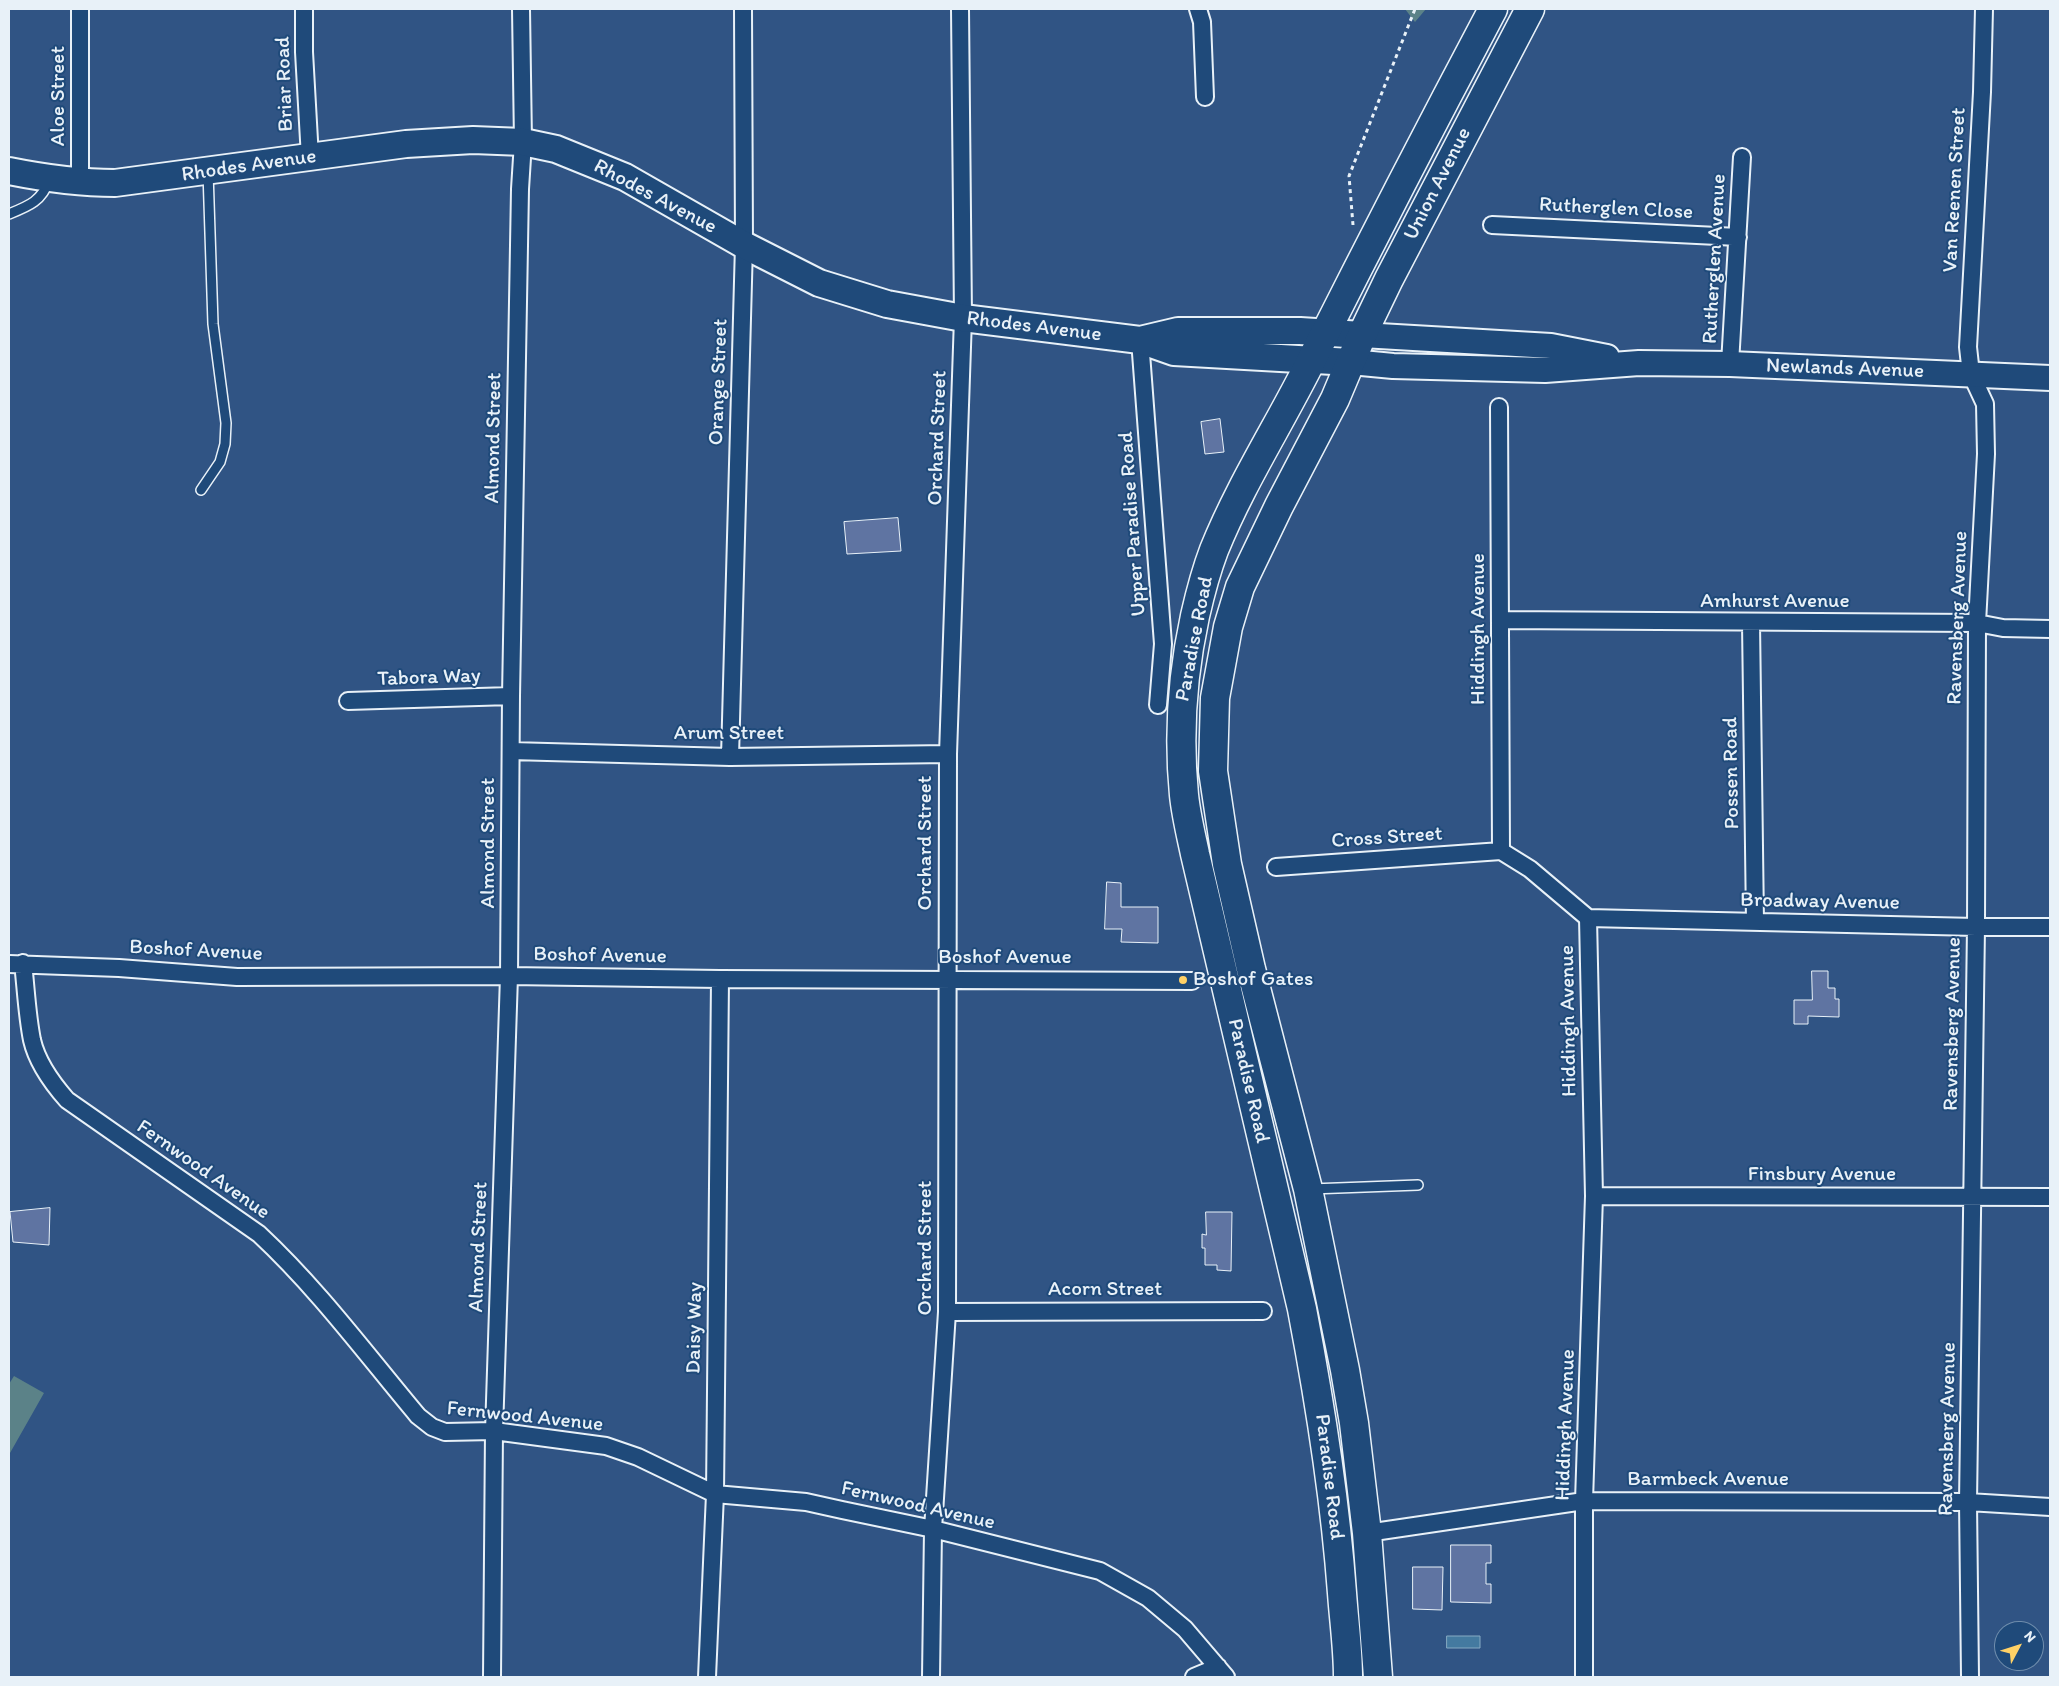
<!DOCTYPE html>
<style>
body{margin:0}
#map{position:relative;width:2059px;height:1686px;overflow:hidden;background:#305484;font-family:Itim,sans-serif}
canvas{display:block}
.frame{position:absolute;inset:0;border:10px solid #e8f1f8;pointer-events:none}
.north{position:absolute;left:1994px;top:1621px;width:50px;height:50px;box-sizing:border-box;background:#1f4a7a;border:1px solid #6f8dac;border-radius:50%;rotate:50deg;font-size:14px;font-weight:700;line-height:20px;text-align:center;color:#e8f1f8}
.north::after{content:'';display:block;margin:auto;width:18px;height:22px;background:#ffd166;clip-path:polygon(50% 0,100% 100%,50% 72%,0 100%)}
</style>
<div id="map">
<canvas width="2059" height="1686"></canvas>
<div class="frame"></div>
<div class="north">N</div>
</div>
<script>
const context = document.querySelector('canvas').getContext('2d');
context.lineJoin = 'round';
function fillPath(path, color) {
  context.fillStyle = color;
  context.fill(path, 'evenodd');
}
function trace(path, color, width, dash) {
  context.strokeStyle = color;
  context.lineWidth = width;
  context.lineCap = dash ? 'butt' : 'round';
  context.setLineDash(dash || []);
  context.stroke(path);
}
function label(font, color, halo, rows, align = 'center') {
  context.font = font + ' Itim,sans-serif';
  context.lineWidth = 4;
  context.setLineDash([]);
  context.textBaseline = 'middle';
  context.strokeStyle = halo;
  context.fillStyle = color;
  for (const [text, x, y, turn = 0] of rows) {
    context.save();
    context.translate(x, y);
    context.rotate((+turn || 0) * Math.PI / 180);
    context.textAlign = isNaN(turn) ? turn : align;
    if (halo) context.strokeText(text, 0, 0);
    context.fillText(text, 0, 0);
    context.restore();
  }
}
fillPath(new Path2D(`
 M1405,9H1426L1415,22Z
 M14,1376L44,1393L10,1453L9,1384Z`), '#5b8288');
const water = new Path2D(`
 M1447,1636H1480V1648H1447Z`);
fillPath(water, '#447aa0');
trace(water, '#86aac3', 1);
const building = new Path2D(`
 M1220,419L1224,452L1205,454L1201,422Z
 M898,518L901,551L847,554L844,522Z
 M1107,882L1121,883V907H1158V943L1121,942L1122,929H1105Z
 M1812,971H1828V988H1835V999H1839V1017L1808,1016V1024H1794V1000H1812Z
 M50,1208L49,1245L13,1242L10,1212Z
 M1206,1212H1232L1231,1271L1217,1270V1265H1205V1248H1202V1234L1206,1235Z
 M1451,1545H1491V1563H1486V1584H1491V1603L1451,1602Z
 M1413,1567H1443L1442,1610L1413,1609Z`);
fillPath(building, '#5f74a2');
trace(building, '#e8f1f8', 1);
const service = new Path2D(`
 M9,214C29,206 42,201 49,180
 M201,490L220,462L225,444L226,423L213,324L208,172
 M1311,1189L1418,1185`);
const minor = new Path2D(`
 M80,9V183
 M304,9V52L310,158
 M1198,9L1202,22L1205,97
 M1492,225L1738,237
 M1140,340L1163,644L1158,705
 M1730,364L1742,157
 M1499,407L1501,851L1530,869L1588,918L1594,1196L1584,1501V1677
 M1500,620L1977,623L2003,628L2050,629
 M1751,623L1755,922
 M348,701L511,696
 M511,751L730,757L948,754
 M730,757L744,245L743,9
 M1276,867L1501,851
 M1588,918L1976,927H2050
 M23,963C26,989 27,1015 32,1040C37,1062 52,1083 67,1100L259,1234C318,1289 366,1354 418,1416L432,1427L445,1432L494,1431L606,1446L638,1457L715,1494L806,1502L842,1510L933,1529L1100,1571L1148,1598L1185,1629L1226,1677
 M9,964L119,968L237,977L509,976L720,979L1192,981
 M1594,1196L2050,1197
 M947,1312L1263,1311
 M1367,1533L1584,1501L1968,1502L2050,1507
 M492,1677L494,1431L509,976L511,696L520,189L523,142L521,9
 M707,1677L715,1494L720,979
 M931,1677L933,1529L947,1312L948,754L963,318L960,9
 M1194,1677L1218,1667
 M1970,1677L1968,1502L1976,927L1977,623L1986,454L1985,404L1971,374L1968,347L1982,92L1984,9`);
const secondary = new Path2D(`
 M1362,335L1551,346L1607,357
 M1351,362L1393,366L1545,370L1639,363L1730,364L2050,378`);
const primary = new Path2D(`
 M9,171C44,178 78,183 115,183L406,144L473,140L523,142L556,149L625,177L744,245L819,283L887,304L963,318L1140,340L1174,352L1351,362
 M1140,340L1178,331H1300L1362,335`);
const trunk = new Path2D(`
 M1348,1677C1348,1649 1344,1621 1342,1593C1335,1498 1320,1403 1302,1309L1195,854C1191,835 1186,815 1184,795C1178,734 1182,676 1195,616C1200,594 1206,571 1214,550C1241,483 1281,422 1313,357C1372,240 1432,124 1493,9
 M1378,1677L1367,1533L1354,1423L1345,1370L1308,1189L1251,969L1227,864L1213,771L1215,698L1228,627L1240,587L1279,506L1335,399L1362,335L1389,279L1530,9`);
trace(service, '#e8f1f8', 12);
trace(minor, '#e8f1f8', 20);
trace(secondary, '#e8f1f8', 28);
trace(primary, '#e8f1f8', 30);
trace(trunk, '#e8f1f8', 31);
trace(new Path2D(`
 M1353,225L1349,176L1415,9`), '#e8f1f8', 3, [4, 4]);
trace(service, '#1f4a7a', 9);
trace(minor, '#1f4a7a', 16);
trace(secondary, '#1f4a7a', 24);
trace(primary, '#1f4a7a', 26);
trace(trunk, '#1f4a7a', 28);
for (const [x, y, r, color] of [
 [1183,980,5,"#ffd166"]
]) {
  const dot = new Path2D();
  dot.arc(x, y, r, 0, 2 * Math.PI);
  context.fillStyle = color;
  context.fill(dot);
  trace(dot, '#1f4a7a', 2);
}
label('21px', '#e8f1f8', '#1f4a7a', [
 ["Briar Road",285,84,-92],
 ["Aloe Street",59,96,-90],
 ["Rhodes Avenue",249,166,-8],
 ["Union Avenue",1438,184,-63],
 ["Van Reenen Street",1955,190,-87],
 ["Rhodes Avenue",655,197,28],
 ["Rutherglen Close",1616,209,3],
 ["Rutherglen Avenue",1715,259,-87],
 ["Rhodes Avenue",1034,327,7],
 ["Newlands Avenue",1845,369,2],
 ["Orange Street",719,382,-88],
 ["Almond Street",494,438,-89],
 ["Orchard Street",938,438,-88],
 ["Upper Paradise Road",1133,524,-94],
 ["Amhurst Avenue",1775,602],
 ["Ravensberg Avenue",1958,618,-88],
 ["Hiddingh Avenue",1479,629,-90],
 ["Paradise Road",1195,639,-79],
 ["Tabora Way",429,678,-2],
 ["Arum Street",729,734],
 ["Possen Road",1732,773,-91],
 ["Cross Street",1387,838,-4],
 ["Almond Street",489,843,-90],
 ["Orchard Street",926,843,-90],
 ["Broadway Avenue",1820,902,1],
 ["Boshof Avenue",196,951,3],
 ["Boshof Avenue",600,956,1],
 ["Boshof Avenue",1005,958],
 ["Hiddingh Avenue",1569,1021,-91],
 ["Ravensberg Avenue",1953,1024,-89],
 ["Paradise Road",1248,1081,77],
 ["Fernwood Avenue",203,1170,35],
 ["Finsbury Avenue",1822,1175],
 ["Almond Street",479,1247,-88],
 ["Orchard Street",926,1248,-90],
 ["Acorn Street",1105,1290],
 ["Daisy Way",695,1328,-89],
 ["Fernwood Avenue",525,1417,6],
 ["Hiddingh Avenue",1566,1425,-88],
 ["Ravensberg Avenue",1948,1429,-89],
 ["Paradise Road",1329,1477,83],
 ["Barmbeck Avenue",1708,1480],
 ["Fernwood Avenue",918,1506,13]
]);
label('21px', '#e8f1f8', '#1f4a7a', [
 ["Boshof Gates",1193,980]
], 'left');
</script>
